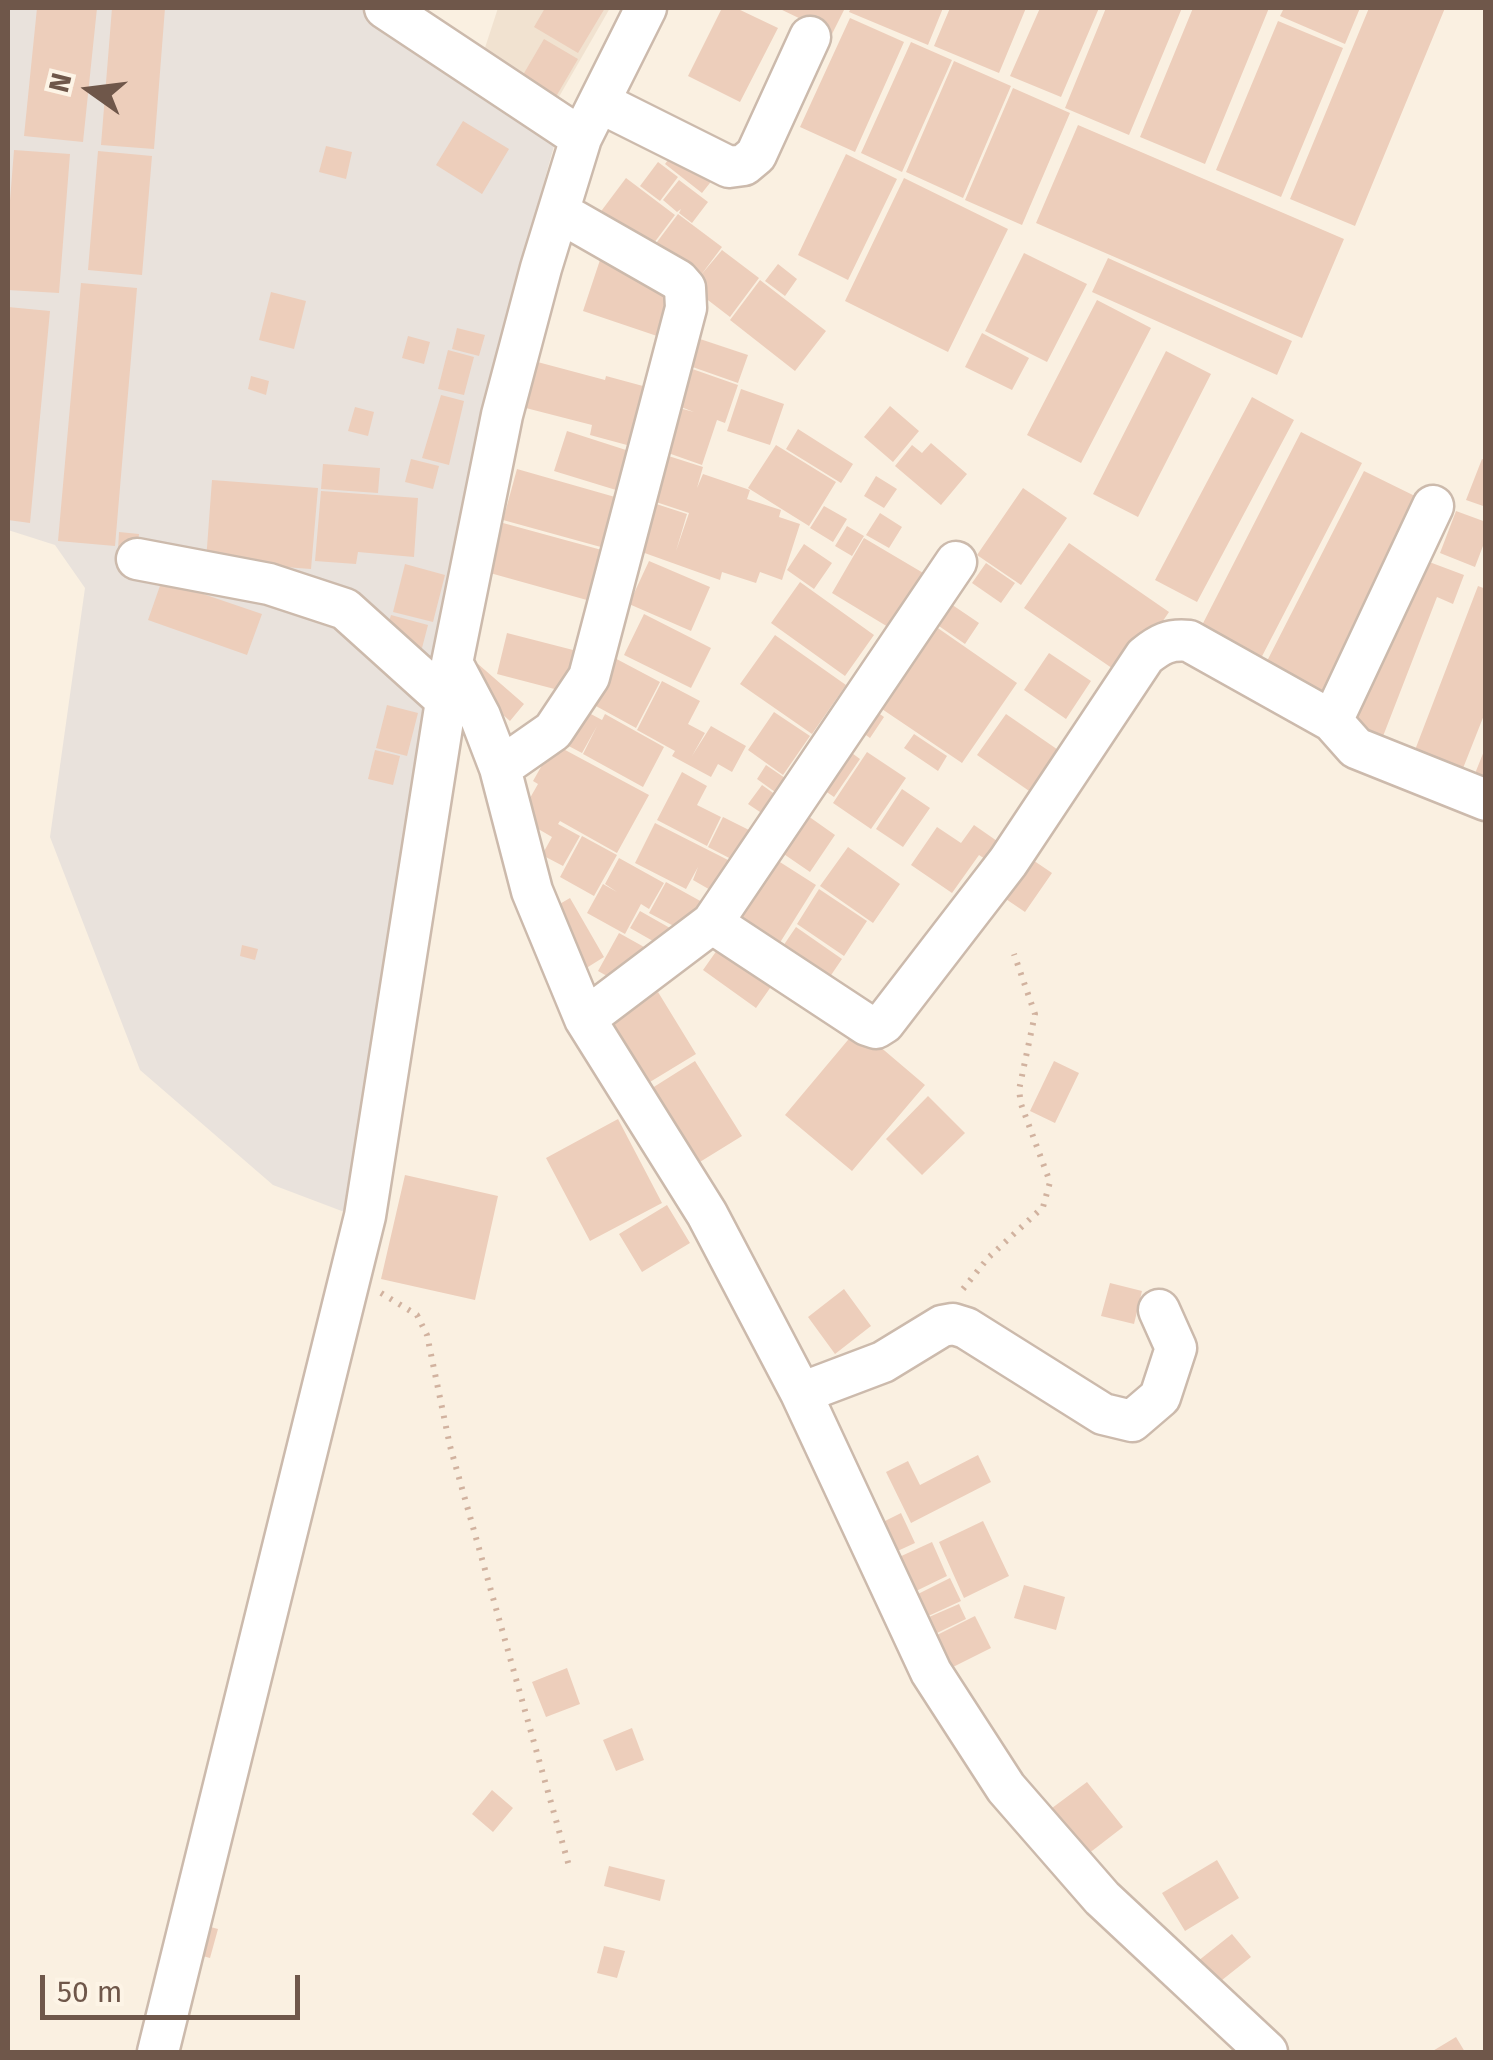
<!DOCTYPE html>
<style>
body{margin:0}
#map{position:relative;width:1493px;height:2060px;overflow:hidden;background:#faf0e1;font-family:"Fira Sans",sans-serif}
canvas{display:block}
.frame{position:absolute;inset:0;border:10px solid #6f574a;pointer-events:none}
.north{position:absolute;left:40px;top:40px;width:100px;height:100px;-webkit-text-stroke:8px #fdf4e6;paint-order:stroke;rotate:284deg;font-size:28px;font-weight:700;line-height:40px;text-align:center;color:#6f574a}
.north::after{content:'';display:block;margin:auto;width:35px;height:45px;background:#6f574a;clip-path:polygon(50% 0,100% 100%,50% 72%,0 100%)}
.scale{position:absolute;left:40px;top:1975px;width:260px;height:45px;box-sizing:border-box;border:5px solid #6f574a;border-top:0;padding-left:12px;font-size:30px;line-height:35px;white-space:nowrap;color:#6f574a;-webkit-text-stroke:8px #fdf4e6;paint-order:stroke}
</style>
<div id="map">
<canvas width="1493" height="2060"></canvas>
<div class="frame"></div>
<div class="north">N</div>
<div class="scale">50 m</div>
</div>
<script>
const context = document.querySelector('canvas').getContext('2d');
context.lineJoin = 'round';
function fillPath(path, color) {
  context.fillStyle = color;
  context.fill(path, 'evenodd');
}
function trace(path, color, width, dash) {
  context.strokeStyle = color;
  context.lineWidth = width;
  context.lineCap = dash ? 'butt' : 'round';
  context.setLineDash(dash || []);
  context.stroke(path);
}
fillPath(new Path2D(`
 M498,8H610L552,109L480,63Z`), '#f1e2d0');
fillPath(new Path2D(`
 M8,8H378L559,128L507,315L468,493L347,1213L273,1185L140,1070L50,837L85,588L55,545L8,530Z`), '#e9e2dc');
fillPath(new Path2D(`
 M37,8H97L83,142L24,136Z
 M112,8H165L154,149L101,145Z
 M545,8H605L578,53L534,27Z
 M722,8H736L778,28L740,102L688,76Z
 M778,8H845L832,34Z
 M851,8H943L928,45L849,12Z
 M950,8H1026L999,73L934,46Z
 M1040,8H1099L1061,97L1010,76Z
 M1106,8H1182L1129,135L1065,108Z
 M1193,8H1269L1205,164L1140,137Z
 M1284,8H1360L1345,44L1280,16Z
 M1369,8H1445L1355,226L1290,199Z
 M850,18L904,42L855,152L800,127Z
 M1278,21L1343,48L1281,197L1216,170Z
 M544,39L578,59L554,100L520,80Z
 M911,42L952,60L902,172L861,153Z
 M954,61L1011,86L963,198L906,172Z
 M1013,88L1070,113L1022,225L965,200Z
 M463,121L509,149L482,194L436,165Z
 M1078,125L1344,239L1302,338L1036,223Z
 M679,145L717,174L702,193L665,164Z
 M326,146L352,152L346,179L319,172Z
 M14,150L70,154L59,293L8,290V226Z
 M98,151L152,156L142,275L88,270Z
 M846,154L897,179L848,280L798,255Z
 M658,162L678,177L660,201L640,186Z
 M626,178L675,215L645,255L596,218Z
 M904,178L1008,229L948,352L845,301Z
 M679,180L708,202L692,223L679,213L681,209L677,212L663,200Z
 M678,214L722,247L701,275L722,250L759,278L730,317L648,254Z
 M1024,253L1087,284L1047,362L985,331Z
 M1108,258L1292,341L1277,375L1092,292Z
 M600,260L675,286L657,336L583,311Z
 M778,264L797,279L785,296L765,281Z
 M760,280L826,331L795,371L730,320Z
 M81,283L137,288L115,546L58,541Z
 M271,292L306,301L294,349L259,340Z
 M1097,300L1151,328L1081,463L1027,435Z
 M8,307L50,311L30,523L8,520Z
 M457,328L485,335L479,356L452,349Z
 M982,333L1029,358L1012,390L965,367Z
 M408,336L430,342L424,364L402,358Z
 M694,337L748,355L738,383L684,364Z
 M448,350L474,357L464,395L438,389Z
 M1166,351L1211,374L1138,517L1093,494Z
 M530,360L605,380L606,376L654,389L638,448L590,435L592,425L518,406Z
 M678,364L738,385L725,423L717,420L702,465L654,448L668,405L694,412L665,401Z
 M251,376L269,381L266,395L248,389Z
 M741,389L784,404L770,445L727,431Z
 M441,395L464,401L449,465L422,458Z
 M1252,397L1294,420L1197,602L1155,580Z
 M890,406L919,431L893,462L864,437Z
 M355,407L374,412L368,436L348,431Z
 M798,429L853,464L841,483L786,449Z
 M567,431L629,451L616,490L554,471Z
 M1301,432L1362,463L1258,664L1198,633Z
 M931,443L967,474L941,505L895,466L912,445L922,453Z
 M776,445L836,482L809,526L748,488Z
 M656,452L703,467L697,488L703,474L750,490L747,499L781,510L779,517L800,524L782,580L760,572L756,583L722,572L720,580L625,546L641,499L687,514L676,551L689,513L641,497Z
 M411,459L439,466L433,489L405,482Z
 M1482,459L1486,461V507L1466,500Z
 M323,464L380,468L378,493L321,489Z
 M517,469L622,499L608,549L503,520Z
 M1364,471L1421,499L1322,694L1265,665Z
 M876,476L897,489L884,508L864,496Z
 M212,480L318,488L311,569L206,561Z
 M1023,488L1067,518L1021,585L977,555Z
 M321,491L418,498L414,557L358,552L356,564L315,561Z
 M824,506L847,519L833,542L810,528Z
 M1456,511L1486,522V538L1475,567L1440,553Z
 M880,513L902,527L889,548L866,535Z
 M503,523L609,552L594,602L490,573Z
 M847,526L864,536L852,556L835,546Z
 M119,532L139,534L137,552L118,550Z
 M864,538L930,577L898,633L832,593Z
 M1069,543L1169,612L1125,677L1024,608Z
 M804,544L832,563L814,589L787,570Z
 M1416,557L1464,575L1453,604L1437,597L1380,744L1347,731Z
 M649,561L710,587L691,631L629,604Z
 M986,563L1015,583L1001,603L972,583Z
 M405,564L445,575L433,622L393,612Z
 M162,580L262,614L247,655L148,620Z
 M800,582L874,635L845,676L771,623Z
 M1478,586L1486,589V710L1458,781L1410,763Z
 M951,604L979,623L965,644L936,624Z
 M644,614L711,648L691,688L624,655Z
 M391,615L428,625L422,648L384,638Z
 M932,624L1017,683L962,763L876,705Z
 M507,633L577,651L566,692L497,674Z
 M775,635L846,685L812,734L740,684Z
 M1049,653L1091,681L1066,719L1024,690Z
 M609,655L660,682L636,728L585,700Z
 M478,664L524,704L510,721L464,681Z
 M662,681L700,701L688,724L705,733L692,756L711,726L746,746L732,772L718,764L711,777L672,756L675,751L637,730Z
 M387,705L418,713L407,756L376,748Z
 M578,707L602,720L605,714L664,747L643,787L583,754L597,726L582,753L559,741Z
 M870,707L884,717L870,738L856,728Z
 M774,712L810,736L783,775L748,750Z
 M1006,714L1064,754L1035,795L977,755Z
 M914,734L947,756L938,771L904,748Z
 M554,744L649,795L617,853L560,821L558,824L580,836L563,866L542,855L552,837L528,823L522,812L538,784L533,781Z
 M841,745L860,759L834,797L815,784Z
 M1486,746V792L1470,786Z
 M375,750L400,756L393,785L368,779Z
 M867,752L906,778L871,829L833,803Z
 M766,765L785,778L775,792L757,779Z
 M682,772L707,786L697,805L721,817L707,846L657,820Z
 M762,785L776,795L763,814L748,804Z
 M902,789L930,808L903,847L876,829Z
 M801,811L835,835L810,872L775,848Z
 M723,817L751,831L735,861L708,847Z
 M655,823L728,860L712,891L693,880L698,867L686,889L635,863Z
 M974,825L997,841L985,859L979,855L952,893L911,865L937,827L961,843Z
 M582,836L617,855L594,896L560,877Z
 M848,847L900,884L873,923L820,886Z
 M1021,852L1052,873L1025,912L994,891Z
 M772,857L816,885L776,949L732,922Z
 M619,858L664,883L649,909L641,904L625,934L587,913L603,884L617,892L605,884Z
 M666,882L704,903L687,933L649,913Z
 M819,889L867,921L844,956L797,924Z
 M570,898L604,957L580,972L546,912Z
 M640,911L677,932L667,949L630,928Z
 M796,927L842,959L825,984L779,952Z
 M619,933L653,952L625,986L598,971Z
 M722,943L775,981L756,1008L703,970Z
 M242,945L258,949L255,960L240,956Z
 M658,992L696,1054L645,1085L607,1023Z
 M858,1028L925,1085L852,1171L785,1115Z
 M695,1061L742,1136L695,1165L649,1090Z
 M1054,1061L1079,1073L1055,1123L1030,1111Z
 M928,1096L965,1133L922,1175L886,1139Z
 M618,1119L662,1203L590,1241L546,1158Z
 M405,1175L498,1196L475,1300L381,1279Z
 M667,1205L690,1243L642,1272L619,1234Z
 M1110,1283L1142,1291L1134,1324L1101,1316Z
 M844,1289L871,1326L835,1354L808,1317Z
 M978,1455L991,1482L911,1523L886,1472L908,1461L920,1485Z
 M901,1513L915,1543L891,1554L877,1525Z
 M983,1521L1009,1576L964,1598L939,1542Z
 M932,1542L947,1576L912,1593L897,1558Z
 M950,1578L961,1601L924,1618L914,1596Z
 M1024,1585L1065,1597L1056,1630L1014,1618Z
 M959,1604L966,1619L937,1633L929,1617Z
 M975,1616L991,1648L945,1671L929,1639Z
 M567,1668L580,1704L546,1717L532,1682Z
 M632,1728L644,1760L616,1771L603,1740Z
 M1087,1782L1123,1827L1079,1861L1044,1814Z
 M492,1790L513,1808L493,1832L472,1814Z
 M1217,1860L1239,1898L1185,1931L1162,1893Z
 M609,1866L665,1880L660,1901L604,1886Z
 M207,1926L218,1929L210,1958L199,1955Z
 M1232,1934L1251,1957L1212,1988L1193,1965Z
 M604,1946L625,1951L617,1978L597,1973Z
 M1456,2037L1465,2052H1431Z`), '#edcebb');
const minor = new Path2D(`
 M385,8L581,138
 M599,102L729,167L744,165L756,155L810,37
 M137,559L269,584L345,609L447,701
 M452,663L480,716L500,768L532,891L585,1019L707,1214L801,1393L931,1672L1006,1788L1102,1898L1267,2052
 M1332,721L1433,506
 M500,768L553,731L589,677L686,308L685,288L678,280L559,212
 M712,923L867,1025L876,1028L884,1023L1008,862L1145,656C1160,644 1169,639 1189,641L1332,721L1356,748L1486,800
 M585,1019L712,923L956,562
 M801,1393L883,1362L942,1326L953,1324L966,1328L1103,1414L1132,1421L1160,1397L1176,1348L1159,1310
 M158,2052L365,1216L452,663L502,415L541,268L581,138L646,8`);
trace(minor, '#ccbaac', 45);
trace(new Path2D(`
 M963,1289L988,1258L1043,1207L1050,1182L1021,1104L1019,1090L1035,1014L1014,954
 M381,1293L417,1315L427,1335L450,1446L569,1866`), '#d1b29f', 6, [2.5, 8]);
trace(minor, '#fff', 40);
</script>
